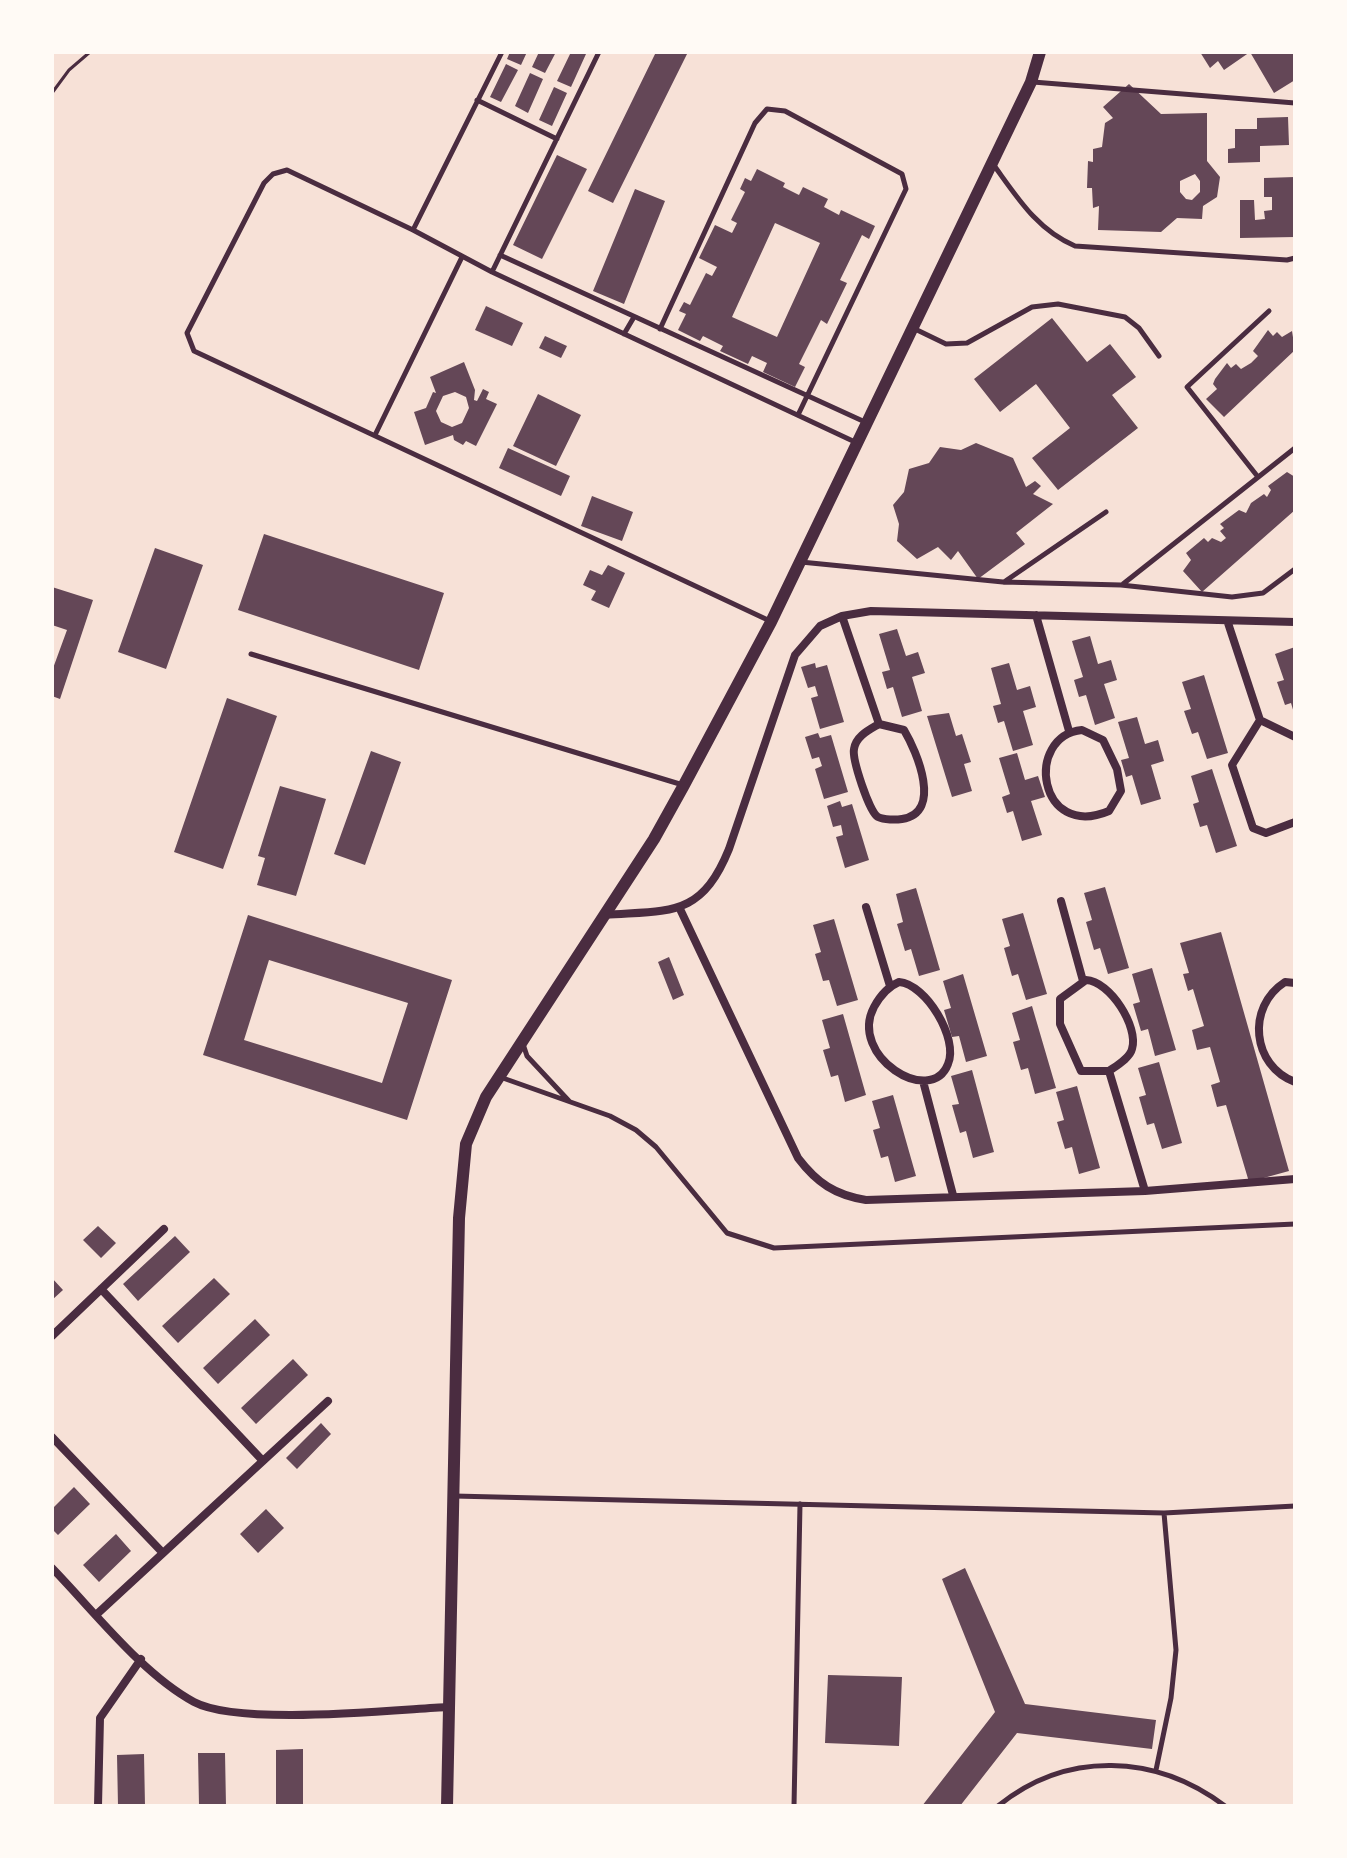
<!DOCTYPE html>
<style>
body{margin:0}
#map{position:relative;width:1347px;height:1858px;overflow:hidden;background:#f7e1d7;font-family:Helvetica,sans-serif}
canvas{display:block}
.frame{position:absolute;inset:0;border:54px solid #fffaf5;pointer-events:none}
</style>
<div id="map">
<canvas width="1347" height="1858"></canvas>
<div class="frame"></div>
</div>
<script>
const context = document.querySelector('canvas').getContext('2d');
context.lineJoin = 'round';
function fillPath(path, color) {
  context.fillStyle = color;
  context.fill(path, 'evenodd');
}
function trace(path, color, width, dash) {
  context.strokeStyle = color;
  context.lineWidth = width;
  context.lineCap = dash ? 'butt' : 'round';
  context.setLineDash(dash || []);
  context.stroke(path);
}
fillPath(new Path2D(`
 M510,52H527L521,65L507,59Z
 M539,52H556L545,73L532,67Z
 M571,52L586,54L571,87L557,81Z
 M656,52H688L613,203L588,191Z
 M1200,52H1295V80L1274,93L1250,52L1224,70L1218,61L1210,68Z
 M506,64L518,70L501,102L490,97Z
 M530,73L543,79L528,113L515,106Z
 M1129,84L1161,114L1207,113V161L1220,177L1217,197L1203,206L1202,219L1177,218L1161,232L1098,230L1099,206L1093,208L1092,188H1087L1088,161L1093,162V149L1102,147L1105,123L1113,118L1103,107ZM1195,174L1200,181V192L1192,200L1186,199L1180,192V181Z
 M554,87L567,93L552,126L539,120Z
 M1288,117L1289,145L1260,146V162L1228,163V149L1235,148V129H1257V118Z
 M557,155L587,169L542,259L513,245Z
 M757,169L785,183L783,187L799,195L803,187L828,199L824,207L839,215L841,210L875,226L869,239L862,235L840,280L847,283L827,324L821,320L799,364L805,367L795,387L763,372L767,363L752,356L748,364L720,351L723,346L703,336L700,341L678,330L686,314L679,311L684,302L690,305L706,273L712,276L717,267L699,258L715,225L732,233L737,223L731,220L745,192L740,189L745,178L751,181ZM775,223L820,243L777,337L732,317Z
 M1295,177V237L1240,238V200H1254L1255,220L1265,219L1264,211L1272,210V197H1264V178Z
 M635,189L665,201L624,304L593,291Z
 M486,306L523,323L512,346L475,330Z
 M1052,318L1087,362L1110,344L1136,377L1112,395L1138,428L1058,490L1032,458L1070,428L1036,384L1000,412L974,379Z
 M1268,330L1273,336L1277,332L1282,337L1292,331L1295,350L1224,417L1206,399L1217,389L1213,384L1215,379L1227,363L1231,368L1236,364L1241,369L1251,363L1258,356L1253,351Z
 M545,336L567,346L561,358L539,348Z
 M464,362L475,390L474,400L477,401L483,389L489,392L486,399L497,404L476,446L466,441L463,445L454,440L453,435L425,445L414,412L426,408L433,392L436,393L430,377ZM455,392L466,397L469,408L462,423L452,427L441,422L436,411L443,396Z
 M538,394L581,415L556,466L513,446Z
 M976,443L1013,458L1026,487L1035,481L1041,486L1033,494L1053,504L1016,533L1025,544L978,579L958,551L951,560L938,547L917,559L897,541L899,524L893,505L904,492L909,469L929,463L940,447L961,450Z
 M508,448L570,476L561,496L499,468Z
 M1287,472L1295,477V510L1202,592L1183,571L1191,560L1186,553L1204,538L1208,542L1212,538L1221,542L1226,538L1220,531L1224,528L1220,524L1239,510L1246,513L1251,503L1264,494L1267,497L1271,490L1268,486Z
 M592,496L633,512L622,541L581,526Z
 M264,534L444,593L419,670L238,610Z
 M155,548L203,565L166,669L118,652Z
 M608,565L625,573L609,608L591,600L596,591L583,585L590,570L602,575Z
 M52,587L93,600L60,699L52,696V671L67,630L52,625Z
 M897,629L906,656L918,652L925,673L912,677L922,711L902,717L893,687L887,689L882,672L890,670L879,634Z
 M1090,636L1098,664L1111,660L1117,680L1104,684L1115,718L1095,725L1086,695L1079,697L1074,680L1083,677L1072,641Z
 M1295,647V713H1294L1291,703L1285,705L1277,682L1284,680L1275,654Z
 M815,663L816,668L827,665L844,722L820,729L811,698L818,696L815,686L808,688L801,667Z
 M1009,663L1017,690L1030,686L1036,707L1023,711L1033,745L1013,751L1004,721L998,723L993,706L1001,704L991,668Z
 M1204,675L1228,753L1207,759L1198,732L1192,734L1184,711L1191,709L1182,682Z
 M227,698L277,716L223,869L174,852Z
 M949,713L956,736L962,734L971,762L964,764L972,791L952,797L927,716Z
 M1137,717L1145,744L1158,740L1164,761L1151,765L1161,799L1141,805L1132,775L1126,777L1121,760L1129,758L1118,722Z
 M818,733L820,738L831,735L848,792L824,799L815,769L822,766L819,757L812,759L805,737Z
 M371,751L401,762L365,865L334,854Z
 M1017,753L1025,780L1038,776L1045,797L1031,801L1042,835L1022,841L1013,811L1007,813L1002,797L1010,794L999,758Z
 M1212,769L1237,846L1216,853L1207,825L1200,827L1193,804L1199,802L1191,776Z
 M280,786L326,799L296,896L257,885L265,858L258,856Z
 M840,801L842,807L852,804L869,860L845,868L836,837L843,835L841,825L833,827L827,806Z
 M1105,887L1129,968L1108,974L1100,948L1094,950L1086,922L1092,920L1084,893Z
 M916,888L940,970L919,976L911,949L905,951L897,924L903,922L896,894Z
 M1023,913L1047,994L1026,1000L1018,974L1012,976L1004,948L1010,946L1002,919Z
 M248,915L452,980L407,1120L203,1055ZM269,960L408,1003L382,1083L244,1040Z
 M834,919L858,1000L837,1006L829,980L823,981L815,954L821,952L813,925Z
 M1221,932L1289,1171L1249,1182L1226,1105L1217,1107L1211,1085L1220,1082L1210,1047L1197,1050L1192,1030L1204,1026L1193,989L1188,991L1183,974L1189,973L1180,943Z
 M669,957L684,995L673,1000L658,962Z
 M1152,968L1176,1050L1155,1056L1148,1029L1141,1031L1133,1004L1140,1002L1132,974Z
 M963,974L987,1056L966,1062L959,1036L952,1037L944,1010L951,1008L943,981Z
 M1032,1006L1056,1088L1035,1094L1028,1068L1021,1070L1013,1042L1020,1040L1012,1013Z
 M843,1014L866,1095L845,1102L838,1075L831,1077L823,1050L830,1048L822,1020Z
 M1159,1062L1182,1143L1162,1149L1154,1123L1147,1125L1139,1097L1146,1095L1138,1068Z
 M972,1070L994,1152L973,1158L966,1131L960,1133L952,1105L959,1104L951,1076Z
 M1077,1086L1100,1168L1079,1174L1072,1147L1065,1149L1057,1122L1064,1120L1056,1092Z
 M893,1095L916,1176L895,1182L888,1156L881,1158L873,1130L880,1128L872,1101Z
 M98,1226L116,1243L101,1258L83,1240Z
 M175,1236L190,1252L138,1301L123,1284Z
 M52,1278L63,1290L52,1300Z
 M214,1278L230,1294L178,1343L162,1326Z
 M255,1319L270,1335L218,1384L203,1368Z
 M293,1359L308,1375L256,1424L241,1408Z
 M321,1423L331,1434L297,1469L286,1458Z
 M74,1487L90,1504L58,1535L52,1529V1509Z
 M266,1509L284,1528L258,1553L240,1534Z
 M116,1534L131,1551L99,1582L83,1565Z
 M965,1568L1025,1704L1156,1720L1152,1749L1017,1733L960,1806H922L995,1712L942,1579Z
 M828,1675L902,1677L899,1746L825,1743Z
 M303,1749V1806H276V1750Z
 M198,1753H225L226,1806H199Z
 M144,1754L145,1806H118L117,1755Z`), '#644757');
trace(new Path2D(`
 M52,93L69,70L90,52`), '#4a2c40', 3);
trace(new Path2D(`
 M502,52L413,230L492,272L855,442
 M1033,82L1295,103
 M477,100L557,139
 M993,164C1017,197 1037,230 1075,246L1287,260L1295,258
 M413,230L287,170L273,174L264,183L187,333L194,351L770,621
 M500,255L865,422
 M492,272L599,52
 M660,329L755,123L767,109L785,111L902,174L906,189L798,415
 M915,329L946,344L967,343L1032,307L1058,304L1125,317L1139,328L1159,356
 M624,334L634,317
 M376,433L462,257
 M1258,477L1187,387L1269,311
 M801,562L1003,582L1121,585L1232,597L1263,593L1295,569
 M1004,582L1106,512
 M1123,584L1295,448
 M251,654L683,785
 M523,1044L527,1056L569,1101
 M500,1077L610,1116L636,1130L656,1147L727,1233L774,1248L1295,1224
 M454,1496L1164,1513L1295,1506
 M1156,1770L1171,1698L1176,1650L1164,1513
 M794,1806L800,1504
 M998,1806C1067,1750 1156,1754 1225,1806`), '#4a2c40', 5);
trace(new Path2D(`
 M1036,615L1069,731
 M842,616L879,724
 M1228,623L1260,720
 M879,724L904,730C917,752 943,813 902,819C896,820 884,820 878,817C869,812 852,759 854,749C856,736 869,730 879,724Z
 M1082,730L1103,740L1117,769L1121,791L1109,811C1038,841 1024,736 1082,730Z
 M1295,737L1260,720L1232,765L1253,828L1266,833L1295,822
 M1061,901L1083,981
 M866,907L890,986
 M680,909L798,1158C817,1183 835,1195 866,1200L1145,1191L1295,1179
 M605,915C670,910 701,918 729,849L795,655L820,626L842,616L871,611L1295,622
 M1086,980C1110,981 1139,1027 1132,1049C1130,1058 1116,1066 1109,1071H1081L1060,1024V999Z
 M899,982C926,984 959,1039 948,1064C931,1108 848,1056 874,1007C880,996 887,987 899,982Z
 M1295,983L1285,982C1246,1007 1252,1066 1295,1082
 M1109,1071L1145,1191
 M923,1081L953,1195
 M101,1289L263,1461
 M52,1336L164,1229
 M52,1437L162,1552
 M52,1568C93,1610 142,1674 194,1702C239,1726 391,1710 448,1707
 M97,1614L328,1401
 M98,1806L100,1718L141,1659`), '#4a2c40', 8);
trace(new Path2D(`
 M447,1806L459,1218L466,1144L486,1097L654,839L684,785L771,622L1031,82L1040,52`), '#4a2c40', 12);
</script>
